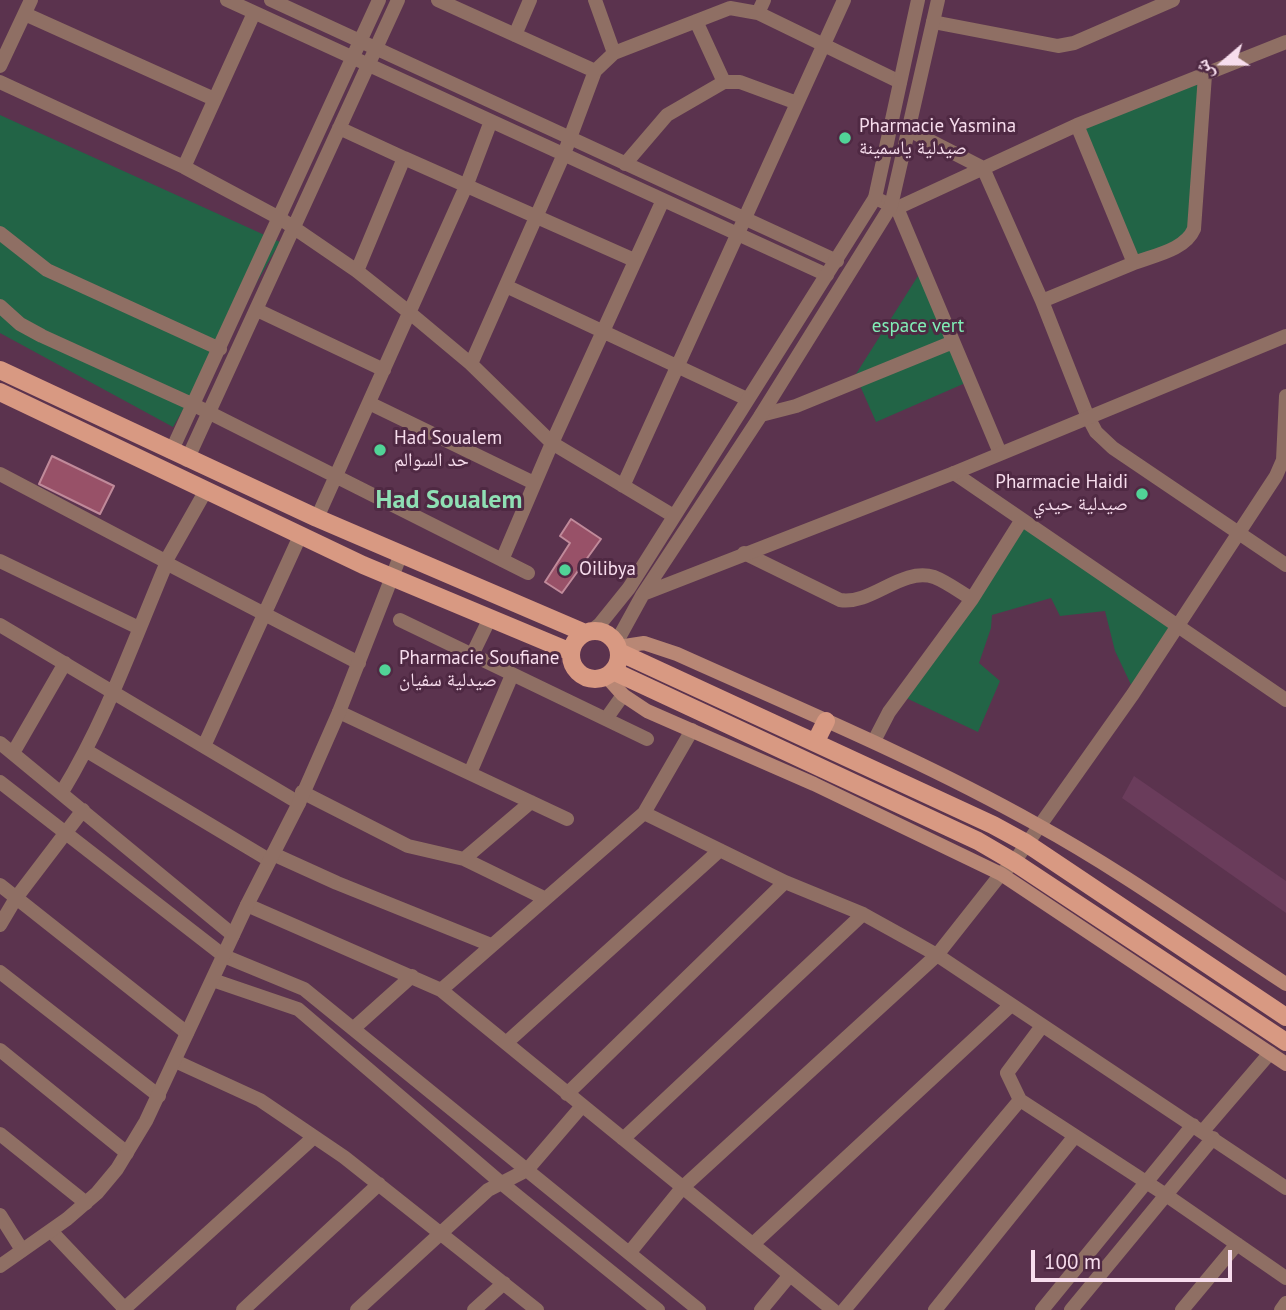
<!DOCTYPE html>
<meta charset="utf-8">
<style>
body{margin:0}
#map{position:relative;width:1286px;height:1310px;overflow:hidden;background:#5b334e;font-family:"PT Sans","Noto Naskh Arabic",sans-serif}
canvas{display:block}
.north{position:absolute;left:1188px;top:28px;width:70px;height:70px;-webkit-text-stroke:5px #4f2943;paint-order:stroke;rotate:250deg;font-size:19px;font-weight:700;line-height:28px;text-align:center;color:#f7dded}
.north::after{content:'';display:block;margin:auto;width:24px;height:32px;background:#f7dded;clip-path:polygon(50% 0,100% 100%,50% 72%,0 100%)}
.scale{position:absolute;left:1031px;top:1250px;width:201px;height:32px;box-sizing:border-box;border:4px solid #f7dded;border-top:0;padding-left:9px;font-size:21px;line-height:24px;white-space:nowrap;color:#f7dded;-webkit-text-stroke:5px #4f2943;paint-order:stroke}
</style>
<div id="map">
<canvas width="1286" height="1310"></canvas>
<div class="north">ش</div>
<div class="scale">100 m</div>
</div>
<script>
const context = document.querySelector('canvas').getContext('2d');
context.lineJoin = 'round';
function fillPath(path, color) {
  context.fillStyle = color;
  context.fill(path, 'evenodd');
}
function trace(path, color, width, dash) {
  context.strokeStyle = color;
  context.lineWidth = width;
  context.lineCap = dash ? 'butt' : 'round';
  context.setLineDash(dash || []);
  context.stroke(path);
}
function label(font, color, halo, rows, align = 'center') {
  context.font = font + ' "PT Sans","Noto Naskh Arabic",sans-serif';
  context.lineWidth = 6;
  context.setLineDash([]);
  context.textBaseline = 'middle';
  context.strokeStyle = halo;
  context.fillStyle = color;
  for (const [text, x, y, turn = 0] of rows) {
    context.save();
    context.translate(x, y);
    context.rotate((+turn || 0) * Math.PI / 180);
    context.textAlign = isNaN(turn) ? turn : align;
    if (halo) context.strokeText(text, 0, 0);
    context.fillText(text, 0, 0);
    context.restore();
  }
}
fillPath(new Path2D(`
 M1134,776L1286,881V913L1122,798Z`), '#6a3c5b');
fillPath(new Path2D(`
 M1205,75L1190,239L1134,263L1077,125Z
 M0,115L280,242L173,427L0,333Z
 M923,268L970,381L876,422L858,381L849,385Z
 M1024,524L1177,626L1134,691L1115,651L1105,611L1060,616L1051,598L992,615L991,628L979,663L1000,681L978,732L904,697Z`), '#226446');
const building = new Path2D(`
 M52,456L114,486L100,514L39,484Z
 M571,519L601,539L562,593L545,582L570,543L560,536Z`);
fillPath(building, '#985168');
trace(building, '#c08a9a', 2);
trace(new Path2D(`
 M227,0L827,275
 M271,0L837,261
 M438,0L595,71L564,154L471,364
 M595,0L614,53
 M758,13L900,82
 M25,14L214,99
 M696,21L724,82
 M933,22L1058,46L1074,43L1173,0
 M515,35L530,0
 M0,66L31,0
 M595,71L614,53L730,8L758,13L764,0
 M0,82L184,167L281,219L357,271L410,313L471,364L552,443L672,515
 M1077,125L1134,263C1155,255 1185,250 1194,229L1205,75
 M339,128L404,158
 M909,130L983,168L1042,301L1087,415L1096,432L1113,448L1286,565
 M625,164L667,115L724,82H740L797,103
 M184,167L254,13
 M875,198L897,208L1000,453
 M897,208L1077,125L1286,42
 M0,233L47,270L220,349
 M357,271L404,158L634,260
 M508,287L747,399
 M1042,301L1134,263
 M0,306L20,324L42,336L194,405L528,573
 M257,310L384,370
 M369,403L534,483
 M761,415L796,406L953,342
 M171,452L379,0
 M187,460L398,0
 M954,473L1286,700
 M0,474L167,562C134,640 106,720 62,792
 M623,486L844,0
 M205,492L167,559L168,564L359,663
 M317,518L467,184L491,121
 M744,553L840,600C872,605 901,567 934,577C947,582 960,592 972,599
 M502,560L552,443L663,200
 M0,561L139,628
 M400,620L647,739
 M0,625L299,803
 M472,655L490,618
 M339,712L567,819
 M606,719L623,695
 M874,741L889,712L972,599L1021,521
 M0,743L233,935
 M204,746L300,536
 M87,751L269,860
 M13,753L65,663
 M470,773L512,675
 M0,782L224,956L304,989L699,1310
 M302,792L408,846L464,859L544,898
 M644,813L785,882L863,914L937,955L1286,1188
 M273,854L337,883L491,945
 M464,859L531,802
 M0,885L187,1033
 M247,905L441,990L833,1310
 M0,925L16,898L83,810
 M0,972L159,1096
 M213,980L298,1009L500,1182L658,1310
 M441,990L644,813L692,730
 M1042,1026L1007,1073L1020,1100L1166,1195L1286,1278
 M354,1028L412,976
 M506,1043L720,850
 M0,1050L127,1153
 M175,1061L260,1100L344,1157L537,1310
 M567,1094L785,882
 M1203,1131L1270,1053
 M0,1134L86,1203
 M623,1139L863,914
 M0,1215L22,1250
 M51,1231L126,1310
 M753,1244L1010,1006
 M630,1252L682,1188L937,955L1001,874L1014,862L1133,694L1276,476L1283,460L1286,396
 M123,1310L314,1137
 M243,1310L379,1184
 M357,1310L488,1190L527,1170L582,1106
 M474,1310L504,1283
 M761,1310L790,1275
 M844,1310L1020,1100
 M935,1310L1075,1136
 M1042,1310L1193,1125
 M1071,1310L1213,1138
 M1182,1310L1237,1244
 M1281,1310L1286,1303`), '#8f6f64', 14);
trace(new Path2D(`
 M643,594L954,473L1286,336
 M591,631L600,624L629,588L875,198L918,0
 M616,643L643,594L761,415L891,206L938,0
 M0,1266L67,1219L97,1193L117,1169L146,1121L247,905L299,803L339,712L401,554`), '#8f6f64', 14);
trace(new Path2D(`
 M618,647L644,643L677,654C797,708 920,759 1036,824C1122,871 1203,930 1286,984
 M606,676L623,695L647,711L814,784L1001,874L1286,1064`), '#b88775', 14);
trace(new Path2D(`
 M0,370L317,518L585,633
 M0,392L363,565L571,652
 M571 655a24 24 0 1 1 48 0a24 24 0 1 1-48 0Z
 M619,652L993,825L1026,843L1286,1017
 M613,671L978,841L1014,862L1286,1042
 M816,741L826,721`), '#d89982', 18);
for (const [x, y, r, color] of [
 [845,138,7,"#51d397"],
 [380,450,7,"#51d397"],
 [1142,494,7,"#51d397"],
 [565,570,7,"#51d397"],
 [385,670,7,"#51d397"]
]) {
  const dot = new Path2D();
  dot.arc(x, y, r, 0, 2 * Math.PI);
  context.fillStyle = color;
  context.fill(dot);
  trace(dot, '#4f2943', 2.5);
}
label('19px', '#f7dded', '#4f2943', [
 ["Pharmacie Yasmina",859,127],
 ["صيدلية ياسمينة",859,149],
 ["Had Soualem",394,439],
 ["حد السوالم",394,461],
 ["Pharmacie Haidi",1128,483,"right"],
 ["صيدلية حيدي",1128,505,"right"],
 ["Oilibya",579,570],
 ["Pharmacie Soufiane",399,659],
 ["صيدلية سفيان",399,681]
], 'left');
label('19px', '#80edb6', '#4f2943', [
 ["espace vert",918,327]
]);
label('bold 26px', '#8fdfb4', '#4f2943', [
 ["Had Soualem",449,501]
]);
</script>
